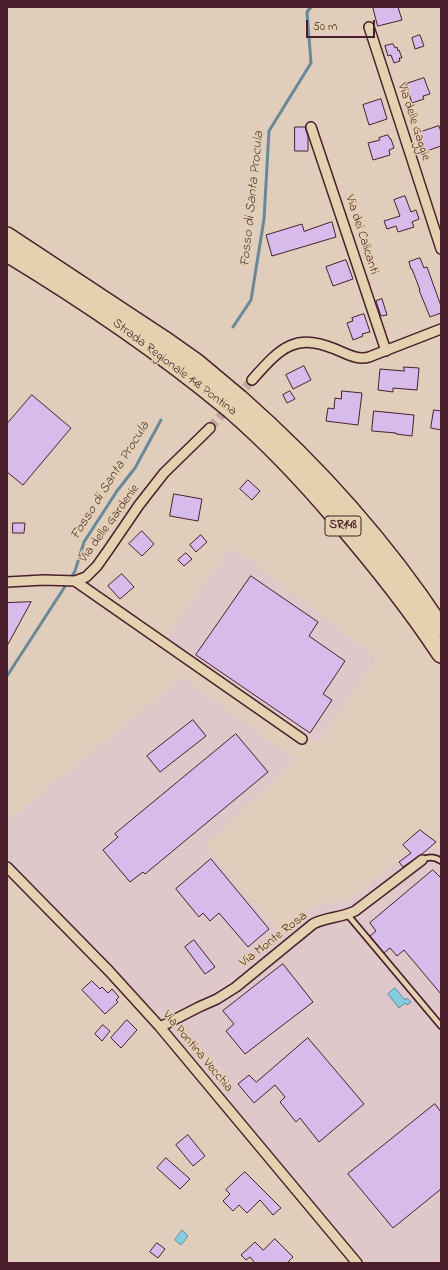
<!DOCTYPE html>
<style>
body{margin:0}
#map{position:relative;width:448px;height:1270px;overflow:hidden;background:#e1cdbb;font-family:"Indie Flower",sans-serif}
canvas{display:block}
.frame{position:absolute;inset:0;border:8px solid #4a1f2b;pointer-events:none}
.scale{position:absolute;left:306px;top:20px;width:69px;height:18px;box-sizing:border-box;border:2px solid #4a1f2b;border-top:0;padding-left:5px;font-size:12px;line-height:14px;white-space:nowrap;color:#4a1f2b;-webkit-text-stroke:3px #e3d1af;paint-order:stroke}
</style>
<div id="map">
<canvas width="448" height="1270"></canvas>
<div class="frame"></div>
<div class="scale">50 m</div>
</div>
<script>
const context = document.querySelector('canvas').getContext('2d');
context.lineJoin = 'round';
function fillPath(path, color) {
  context.fillStyle = color;
  context.fill(path, 'evenodd');
}
function trace(path, color, width, dash) {
  context.strokeStyle = color;
  context.lineWidth = width;
  context.lineCap = dash ? 'butt' : 'round';
  context.setLineDash(dash || []);
  context.stroke(path);
}
function label(font, color, halo, rows, align = 'center') {
  context.font = font + ' "Indie Flower",sans-serif';
  context.lineWidth = 3;
  context.setLineDash([]);
  context.textBaseline = 'middle';
  context.strokeStyle = halo;
  context.fillStyle = color;
  for (const [text, x, y, turn = 0] of rows) {
    context.save();
    context.translate(x, y);
    context.rotate((+turn || 0) * Math.PI / 180);
    context.textAlign = isNaN(turn) ? turn : align;
    if (halo) context.strokeText(text, 0, 0);
    context.fillText(text, 0, 0);
    context.restore();
  }
}
fillPath(new Path2D(`
 M238,551L376,658L318,743L165,638L227,552Z
 M182,677L297,760L204,846L280,933L306,911L329,903L351,898L427,838L441,856V1073L439,1074L441,1077V1263H367L292,1178L161,1017L80,936L7,859V822Z`), '#dec8c9');
const water = new Path2D(`
 M395,988L405,1000L407,998L411,1002L407,1005L405,1003L399,1008L388,994Z
 M182,1230L188,1236L181,1245L175,1240Z`);
fillPath(water, '#80cedf');
trace(water, '#6a8897', 1);
trace(new Path2D(`
 M233,327L251,300L264,219L269,131L311,63L307,12L311,7
 M7,676L75,571L84,542L117,491L135,468L161,420`), '#6a8897', 3);
const building = new Path2D(`
 M373,7H398L402,20L378,26Z
 M420,35L424,46L415,49L412,38Z
 M393,44L395,48L397,47L398,51L399,50L402,58H399L400,61L394,63L391,55L388,56L385,46Z
 M424,78L430,94L423,96L424,99L412,103L406,84Z
 M381,99L387,119L369,125L363,105Z
 M439,126L441,132V146L424,152L418,133Z
 M295,127H305L308,137V151H295Z
 M388,135L390,139H391L394,148L389,150L390,155L373,160L368,143L380,140L379,138Z
 M405,196L411,212L416,210L419,219L412,222L414,227L398,232L396,226L387,229L384,221L400,216L394,200Z
 M332,222L336,237L272,256L266,235L302,224L304,231Z
 M420,258L424,268L427,267L441,306V313L430,317L419,290H420L412,269H411L409,262Z
 M346,260L353,279L333,286L326,267Z
 M382,299L387,315L381,316L376,301Z
 M364,314L370,332L362,334L363,336L353,340L347,323L353,321L352,318Z
 M304,366L311,380L293,389L286,375Z
 M404,367L419,368L417,390L393,388V392L378,390L380,369L404,371Z
 M290,391L295,399L287,403L283,395Z
 M342,391L362,393L358,425L326,421L328,408L334,409L335,398L341,399Z
 M32,395L71,428L23,485L7,472V424Z
 M434,410L441,411V430L431,428Z
 M374,411L414,415L412,436L396,434V433L372,431Z
 M248,480L260,491L252,500L240,489Z
 M174,494L202,499L198,521L170,516Z
 M13,523H25L24,533H13Z
 M142,531L154,544L142,556L129,544Z
 M201,535L207,542L196,552L190,545Z
 M186,553L192,559L184,566L178,560Z
 M122,574L134,587L120,599L108,586Z
 M251,576L318,622L309,636L345,661L323,694L332,700L310,733L196,655Z
 M31,602L7,646V603Z
 M193,720L206,736L160,772L147,756Z
 M236,734L268,772L145,874L143,872L130,882L103,850L118,837L115,834Z
 M420,830L436,842L422,854L403,867L399,862L411,853L403,845Z
 M211,859L269,929L248,947L219,913L210,921L203,913L199,917L176,889Z
 M433,870L441,878V994L404,950L397,956L390,948L384,953L370,936L376,931L370,923Z
 M194,940L215,967L205,974L185,947Z
 M283,964L313,1002L245,1054L226,1031L234,1024L223,1011Z
 M92,981L100,989L102,987L108,993L112,989L119,997L116,1000L118,1002L105,1014L82,990Z
 M127,1020L137,1030L121,1048L111,1038Z
 M103,1025L110,1031L102,1041L95,1034Z
 M308,1038L364,1104L319,1142L300,1118L296,1122L280,1102L285,1097L275,1085L254,1103L238,1084L249,1075L256,1082Z
 M435,1104L441,1112V1189L393,1228L348,1174Z
 M188,1135L205,1156L193,1166L176,1145Z
 M166,1158L190,1179L180,1189L157,1168Z
 M245,1172L281,1208L273,1215L260,1200L247,1213L239,1205L233,1211L223,1201L230,1194L226,1190Z
 M275,1239L293,1257L287,1263H255L250,1257L246,1260L241,1255L255,1242L263,1250Z
 M157,1243L165,1249L158,1258L150,1252Z`);
fillPath(building, '#d7bceb');
trace(building, '#4a1f2b', 1);
trace(new Path2D(`
 M210,428L252,380`), '#c3aa9e', 9, [9, 4.5]);
const lane = new Path2D(`
 M422,860C429,856 435,857 441,861
 M347,914L441,1026`);
const street = new Path2D(`
 M369,27L441,249
 M311,127L386,351
 M252,380C282,346 296,331 342,352C351,356 360,360 369,357L441,329
 M75,581L302,739
 M7,582L44,580L75,581L86,577L97,566L109,549L139,505L164,473L210,428
 M7,867L109,971L160,1027L357,1263
 M160,1027L199,1007L217,999L236,987L313,924C326,917 341,918 355,911L422,860`);
const highway = new Path2D(`
 M7,236L163,339L197,363L234,394
 M7,253C83,299 157,349 225,405
 M240,399C316,466 385,543 441,628
 M231,410C269,443 304,480 337,519C374,562 410,607 441,654`);
trace(lane, '#4a1f2b', 8);
trace(street, '#4a1f2b', 12);
trace(highway, '#4a1f2b', 20);
trace(lane, '#e3d1af', 4.5);
trace(street, '#e3d1af', 9);
trace(highway, '#e3d1af', 17);
const highwayBridge = new Path2D(`
 M234,394L240,399
 M225,405L231,410`);
trace(highwayBridge, '#4a1f2b', 20, []);
trace(highwayBridge, '#e3d1af', 17);
for (const [x, y, w] of [
 [343,526,36]
]) {
  const box = new Path2D();
  box.roundRect(x - w / 2, y - 10, w, 20, 3);
  context.fillStyle = '#e3d1af';
  context.fill(box);
  trace(box, '#4a1f2b', 1);
}
label('bold 12px', '#4a1f2b', null, [
 ["SR148",343,526]
]);
label('13px', '#4a1f2b', '#e3d1af', [
 ["Via delle Gaggie",413,122,72],
 ["Via dei Calicanti",361,235,72],
 ["Strada Regionale 148 Pontina",174,368,37],
 ["Via delle Gardenie",110,524,-54],
 ["Via Monte Rosa",274,940,-38],
 ["Via Pontina Vecchia",197,1052,50]
]);
label('italic 14px', '#523946', '#e3d1af', [
 ["Fosso di Santa Procula",253,199,-84],
 ["Fosso di Santa Procula",111,481,-58]
]);
</script>
